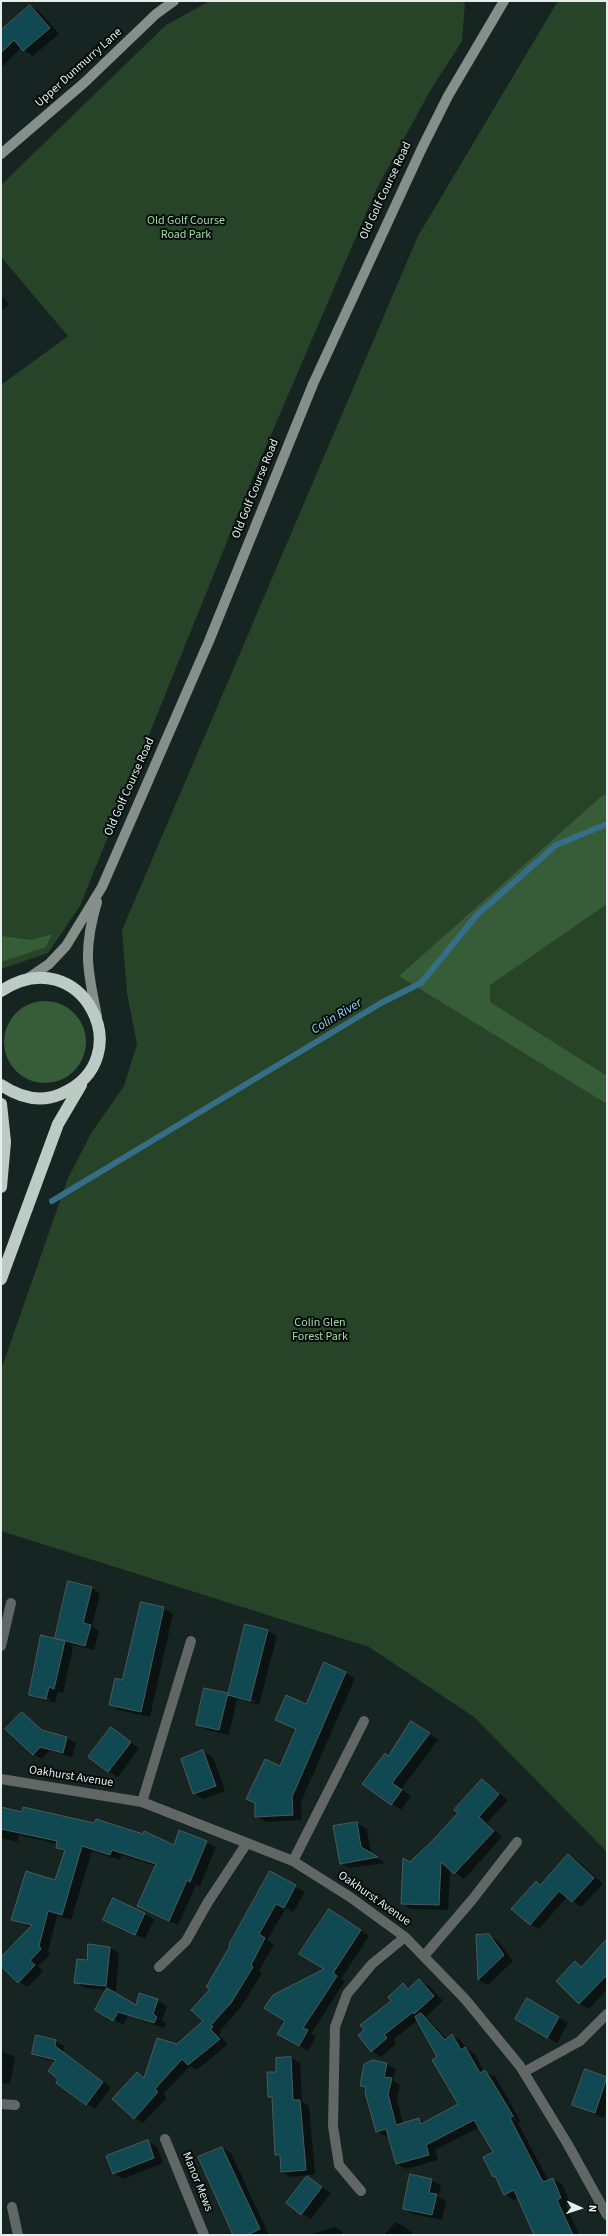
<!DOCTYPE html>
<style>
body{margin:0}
#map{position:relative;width:608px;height:2236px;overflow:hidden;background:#162422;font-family:"Source Sans 3",sans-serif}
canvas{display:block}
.frame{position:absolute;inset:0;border:2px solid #e5eeed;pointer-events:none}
.north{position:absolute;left:560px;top:2188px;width:40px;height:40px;-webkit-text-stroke:3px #060c0b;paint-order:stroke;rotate:93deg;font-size:11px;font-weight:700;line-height:16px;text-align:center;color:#e5eeed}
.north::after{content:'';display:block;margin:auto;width:14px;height:18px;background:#e5eeed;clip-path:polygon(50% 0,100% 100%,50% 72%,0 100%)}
</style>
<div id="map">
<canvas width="608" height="2236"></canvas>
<div class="frame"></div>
<div class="north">N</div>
</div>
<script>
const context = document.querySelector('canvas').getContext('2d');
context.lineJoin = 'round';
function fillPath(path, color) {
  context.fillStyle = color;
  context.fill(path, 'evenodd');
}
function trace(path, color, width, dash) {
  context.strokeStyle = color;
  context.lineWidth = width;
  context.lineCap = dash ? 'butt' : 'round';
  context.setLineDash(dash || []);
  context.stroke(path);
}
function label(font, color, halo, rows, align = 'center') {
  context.font = font + ' "Source Sans 3",sans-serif';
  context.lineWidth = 4;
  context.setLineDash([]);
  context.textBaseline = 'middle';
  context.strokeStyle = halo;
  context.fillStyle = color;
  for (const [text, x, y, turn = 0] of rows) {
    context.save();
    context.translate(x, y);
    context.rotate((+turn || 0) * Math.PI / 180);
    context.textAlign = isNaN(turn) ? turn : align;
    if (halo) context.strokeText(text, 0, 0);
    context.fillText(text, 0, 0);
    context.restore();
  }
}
fillPath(new Path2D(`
 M210,1H462L465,4L462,41L430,91L377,188L255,472L80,906L48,953L1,969V385L68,336L1,257V185L166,25Z
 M558,1H607V1852L474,1717L369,1647L1,1531V1370L68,1178L92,1132L124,1086L137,1044L127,993L122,930L418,236Z`), '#284428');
fillPath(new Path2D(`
 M603,795H607V904L490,985V1002L607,1076V1104L399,976Z
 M52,934L46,947L1,962V936L32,940Z
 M4 1042a41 41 0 1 1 82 0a41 41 0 1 1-82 0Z`), '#375c38');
fillPath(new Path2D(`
 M30,6L39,11L59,34L33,56L21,48L1,68V31Z
 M1,294L9,305L1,311Z
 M91,1588L100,1593L92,1626L99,1631L94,1650L69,1644L73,1647L63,1693L58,1692L55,1703L39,1699L31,1694L61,1640L56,1638ZM38,1696L51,1699L50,1701L38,1698Z
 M163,1608L173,1614L150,1717L119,1710L110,1704Z
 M246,1626L268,1631L277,1636L259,1705L237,1699L229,1735L207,1730L197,1724L227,1694L229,1695ZM238,1696L255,1701V1703L238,1699Z
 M345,1673L355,1678L301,1802L302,1820L266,1822L256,1816V1803L248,1799L280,1767L306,1705Z
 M22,1713L46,1732L67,1738L76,1743L72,1757L49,1751L42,1759L33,1754Z
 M421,1727L438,1740L401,1789L411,1796L401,1810L363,1783L388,1756Z
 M111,1729L139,1748L118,1777L108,1771Z
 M203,1752L213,1757L225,1791L203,1799L194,1793Z
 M483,1780L508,1800L487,1823L502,1837L464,1879L450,1869L448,1910L411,1909L402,1903L410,1863L459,1813Z
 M1,1808L174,1846L206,1842L216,1847L200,1886L196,1885L178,1925L138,1906L156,1866L121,1855L120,1860L92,1851L71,1920L57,1916L48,1952L50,1955L38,1966L43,1971L28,1987L19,1982L1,1965V1958L31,1927L12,1919L56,1881L65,1852L57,1847L58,1844L19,1835L17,1842L1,1838Z
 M357,1823L367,1829L371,1854L385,1863L350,1868L341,1863Z
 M569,1855L578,1861L603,1884L581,1907L567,1897L539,1929L530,1924L536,1882L541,1885Z
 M270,1872L305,1892L293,1912L286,1908L267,1940L274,1944L259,1971L262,1973L240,2008L220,2031L221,2032L219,2035L228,2044L197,2070L190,2066L163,2094L167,2098L143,2123L134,2118L137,2073L145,2078L177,2045L205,2021L212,1989ZM216,2024L208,2034L206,2032L212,2027Z
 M145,1914L154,1919L145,1939L105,1920Z
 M338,1916L369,1936L341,1979L345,1981L311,2034L316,2036L308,2051L279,2034L326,1969Z
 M488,1935L498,1941L513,1961L488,1985L479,1980L477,1936Z
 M607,1941V1989L589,2009L579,2004L558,1981L575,1963L582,1967Z
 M110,1948L119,1953L116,1991L109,1990L136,2006L157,2000L167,2006L162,2021L166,2023L164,2028L128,2016L123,2025L96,2009L107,1990L85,1988L75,1982L87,1961Z
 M419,1981L429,1986L443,2001L426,2017L447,2039L452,2035L461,2041L466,2049L475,2054L484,2072L495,2076L521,2122L518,2123L548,2180L552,2179L562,2184L570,2203L566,2205L579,2235H535L519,2198L514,2200L505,2194L498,2178L494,2176V2152L480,2127L435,2150L438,2160L406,2169L397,2164L389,2136L386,2137L376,2131L367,2089L361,2085L386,2064L396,2069L393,2080L400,2085L397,2099L403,2124L419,2119L425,2123L459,2104L439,2058L418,2020L393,2040L396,2044L381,2057L372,2051L359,2035L393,2002L403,1984L410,1989ZM489,2077H491L516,2120L515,2121Z
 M527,1999L568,2023L557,2043L516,2018Z
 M56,2041L64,2046L63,2052L111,2087L95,2109L57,2083L60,2079L56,2062L41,2058L33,2054Z
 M1,2051L15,2057L10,2084L1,2083Z
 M291,2058L300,2063L302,2102L309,2106L315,2174L291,2177L282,2172L281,2157L276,2155L273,2098L269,2096L277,2073Z
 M586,2070L607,2078V2110L604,2118L573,2104Z
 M147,2141L157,2147L163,2163L123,2179L113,2173Z
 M222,2148L231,2153L269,2235H234Z
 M307,2177L331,2193L311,2219L302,2214Z
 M431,2180L441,2185L438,2197L446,2201L442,2220L414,2214L404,2209Z
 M396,2222L405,2227L414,2235H384Z
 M335,2227L343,2232L341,2235H308Z`), '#0007');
trace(new Path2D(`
 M52,1201L381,1003L421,983L477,915L556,845L607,824`), '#366e88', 6);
const building = new Path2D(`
 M30,5L50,28L23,51L14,40L1,53V30Z
 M68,1581L92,1587L83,1623L91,1625L85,1646L55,1638Z
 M141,1602L164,1607L141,1712L109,1705L115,1678L122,1680Z
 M245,1624L268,1630L250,1701L228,1695Z
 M41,1635L65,1641L54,1689L49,1687L46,1699L29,1695Z
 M324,1662L346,1672L292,1797L293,1815L255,1817V1803L246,1799L265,1759L280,1766L296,1729L275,1720L286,1695L306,1704Z
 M204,1688L228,1693L219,1730L196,1725Z
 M22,1712L42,1730L67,1737L63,1753L40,1747L33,1755L5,1729Z
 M411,1721L430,1733L392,1783L402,1790L391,1805L362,1784L385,1753L388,1756Z
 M111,1727L131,1742L108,1772L88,1757Z
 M203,1750L216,1786L193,1794L181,1759Z
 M482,1779L499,1794L479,1817L494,1831L454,1874L441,1862L439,1905L401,1904L403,1858L410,1862L433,1840L458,1813L454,1810Z
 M1,1807L22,1812L23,1807L94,1823L96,1819L143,1834L144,1831L174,1845L179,1830L207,1841L190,1882L187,1880L169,1921L137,1906L156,1864L112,1850L110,1855L82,1846L62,1915L48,1911L39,1946L41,1949L30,1961L35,1965L18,1983L1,1966V1957L32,1925L11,1920L26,1871L55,1880L65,1850L56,1848L57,1841L1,1829Z
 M357,1822L361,1847L378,1857L340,1864L333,1826Z
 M568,1854L594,1878L572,1902L559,1891L530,1925L511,1909L536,1881L540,1885Z
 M270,1871L296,1885L284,1908L276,1904L259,1934L265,1938L251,1965L253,1967L231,2003L211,2025L213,2027L210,2029L220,2039L188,2065L182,2059L155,2089L158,2092L134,2119L112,2099L137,2072L144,2078L157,2038L177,2044L203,2021L191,2010L210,1989L206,1987L230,1946L229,1945Z
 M113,1898L145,1913L135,1935L103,1920Z
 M329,1909L361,1930L333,1973L337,1976L303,2028L308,2030L299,2046L277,2034L285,2021L264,2008L273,1995L324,1969L299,1954Z
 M489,1934L504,1955L478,1980L476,1935Z
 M607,1939V1975L579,2004L556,1981L575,1961L581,1967Z
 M88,1944L110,1947L106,1986L74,1983L77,1959L87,1960Z
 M419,1979L434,1996L414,2014L413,2012L384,2035L387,2038L371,2052L358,2035L364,2030L360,2025L391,2001L388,1997L403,1983L408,1989Z
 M107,1988L136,2005L139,1993L158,1999L153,2014L157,2017L154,2023L118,2012L113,2021L95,2010Z
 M527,1998L559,2017L547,2038L515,2019Z
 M421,2013L445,2040L452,2034L461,2050L465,2047L480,2073L485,2070L513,2116L510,2118L543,2182L553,2178L561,2198L557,2200L573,2235H534L514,2190L504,2195L495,2176L493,2177L483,2157L493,2152L474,2120L426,2145L429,2155L396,2164L386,2129L376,2132L365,2092L366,2087L360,2086L364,2064L372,2060L387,2063L384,2077L392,2078L388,2094L396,2125L419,2118L421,2124L458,2104L432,2060L437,2057L415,2017Z
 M36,2035L56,2040L55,2046L103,2082L86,2105L56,2083L58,2079L48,2071L56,2060L32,2054Z
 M291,2057L293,2100H300L306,2170L281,2172L280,2155H275L272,2097H268L267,2072H276V2058Z
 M585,2069L607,2077L595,2113L572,2105Z
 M148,2140L154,2158L113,2174L106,2156Z
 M222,2147L260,2229L247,2235H233L198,2157Z
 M410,2174L432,2179L429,2193L437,2194L432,2215L403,2209Z
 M307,2176L322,2187L301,2215L286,2203Z`);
fillPath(building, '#104951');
trace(building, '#4b5a5d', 1);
trace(new Path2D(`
 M12,2207L18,2235`), '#616764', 10);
trace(new Path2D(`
 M1,1646L11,1603
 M1,1779L142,1802L293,1861L350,1897L405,1937L465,1999L520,2066L567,2143L607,2215
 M142,1802L191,1641
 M293,1861L364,1721
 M424,1956L472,1900L517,1842
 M159,1967L186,1941L208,1902L247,1843
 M524,2072L580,2041L607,2014
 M1,2104L15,2105
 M165,2139L204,2235
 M361,2191L339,2165L333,2126L335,2027L347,1994L372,1964L405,1937`), '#616764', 10);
trace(new Path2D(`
 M1,154L84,83L156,14L174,1
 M27,979L49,964L66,946L102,887L209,641L313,384L422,148L448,96L504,1
 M97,1016C87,969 83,949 97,902`), '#86908b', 10);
trace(new Path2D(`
 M1,991C81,938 143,1059 61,1094C40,1103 19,1097 1,1085
 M1,1104L5,1142L1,1187
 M1,1279L58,1124L81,1085`), '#bcccc4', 12);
label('12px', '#e5eeed', '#060c0b', [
 ["Upper Dunmurry Lane",79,68,-42],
 ["Old Golf Course Road",386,191,-65],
 ["Old Golf Course Road",256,489,-68],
 ["Old Golf Course Road",130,787,-66],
 ["Oakhurst Avenue",71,1777,9],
 ["Oakhurst Avenue",374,1899,35],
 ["Manor Mews",197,2182,68]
]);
label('12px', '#9fda9f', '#060c0b', [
 ["Old Golf Course",186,221],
 ["Road Park",186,235],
 ["Colin Glen",320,1323],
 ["Forest Park",320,1337]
]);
label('italic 13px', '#94d6f7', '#060c0b', [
 ["Colin River",337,1017,-31]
]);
</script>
